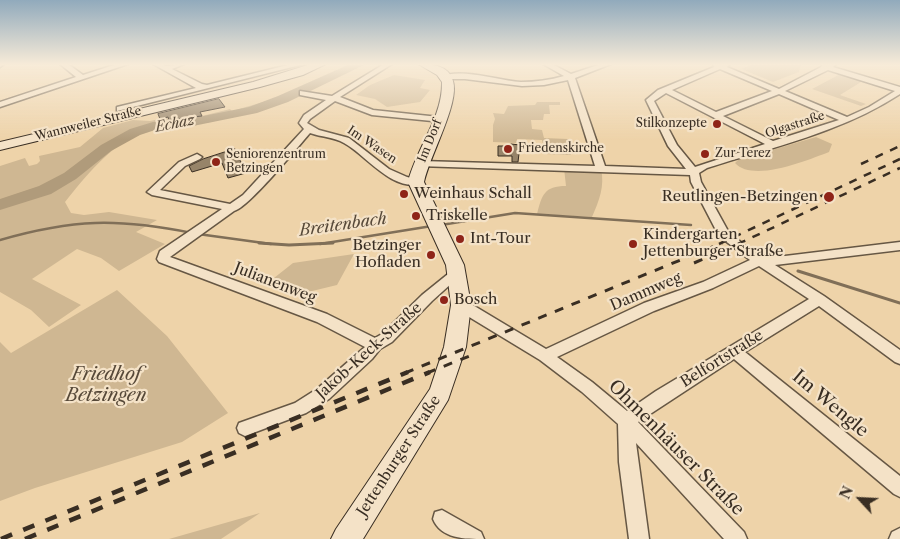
<!DOCTYPE html>
<meta charset="utf-8">
<style>
body{margin:0}
#map{position:relative;width:900px;height:539px;overflow:hidden;background:#eed3a9;font-family:"Libre Caslon Text",serif}
canvas{display:block}
.north{position:absolute;left:835px;top:474px;width:50px;height:50px;-webkit-text-stroke:4px #f4e2c7;paint-order:stroke;rotate:295deg;font-size:14px;font-weight:700;line-height:20px;text-align:center;color:#392e23}
.north::after{content:'';display:block;margin:auto;width:18px;height:22px;background:#392e23;clip-path:polygon(50% 0,100% 100%,50% 72%,0 100%)}
</style>
<div id="map">
<canvas width="900" height="539"></canvas>
<div class="north">N</div>
</div>
<script>
const context = document.querySelector('canvas').getContext('2d');
context.lineJoin = 'round';
function fillPath(path, color) {
  context.fillStyle = color;
  context.fill(path, 'evenodd');
}
function trace(path, color, width, dash) {
  context.strokeStyle = color;
  context.lineWidth = width;
  context.lineCap = dash ? 'butt' : 'round';
  context.setLineDash(dash || []);
  context.stroke(path);
}
function label(font, color, halo, rows, align = 'center') {
  context.font = font + ' "Libre Caslon Text",serif';
  context.lineWidth = 4.5;
  context.setLineDash([]);
  context.textBaseline = 'middle';
  context.strokeStyle = halo;
  context.fillStyle = color;
  for (const [text, x, y, turn = 0] of rows) {
    context.save();
    context.translate(x, y);
    context.rotate((+turn || 0) * Math.PI / 180);
    context.textAlign = isNaN(turn) ? turn : align;
    if (halo) context.strokeText(text, 0, 0);
    context.fillText(text, 0, 0);
    context.restore();
  }
}
fillPath(new Path2D(`
 M752,64H801L799,72L773,82L741,69Z
 M844,72L866,79L840,95L866,104L861,106L812,89Z
 M394,75L425,80L420,88L430,90L420,102L387,107L375,99L356,95L370,85Z
 M270,100L274,101C254,109 232,111 211,117C203,120 195,125 186,126C171,129 155,127 140,133C111,145 84,178 65,202L71,213L84,215L109,212L157,220L136,232L165,244L119,271L101,258L77,249L32,279L81,305L49,327L31,310L0,292V166L25,158L29,166L37,164L40,161L39,156L80,147L103,128L133,120L150,121L168,117L169,120L202,116L230,109L232,111Z
 M537,102H560V105H549L550,114H544L543,120H531L532,129L542,130L544,138L568,139L571,155L545,154L542,140L517,139V143L493,142V125L495,119L493,113L504,114L508,106L535,105Z
 M816,137L832,144L829,152C808,160 753,183 735,163L738,160Z
 M564,168L601,169C605,186 599,201 592,217L537,214C542,195 544,186 566,186Z
 M354,254L337,285L308,292L274,278L293,263Z
 M117,290L167,336L228,413L182,442L35,488L0,501V342L11,353Z
 M260,513L221,539H169Z`), '#cfb792');
trace(new Path2D(`
 M441,225L515,213L691,225
 M198,234L271,244
 M0,240C73,219 117,218 192,233
 M320,244L432,226`), '#806f58', 2.5);
trace(new Path2D(`
 M259,243L289,245L333,243
 M798,271L900,303`), '#806f58', 3);
fillPath(new Path2D(`
 M350,64H366L288,102L257,113L193,126L155,130L140,135L111,151L76,179L51,194L0,210V199L39,186L64,173L101,145L130,129L153,122L193,118L249,107L278,96Z`), '#b09b7b');
const building = new Path2D(`
 M219,99L225,107L200,112L202,116L169,120L168,117L160,119L158,114Z
 M511,144L520,145L518,162H512V156H498V146H511Z
 M235,149L246,173L228,178L222,163L192,172L189,166L203,159Z`);
fillPath(building, '#978469');
trace(building, '#392e23', 1);
const street = new Path2D(`
 M0,64H4L0,67Z
 M60,64H68L83,75L117,64H128L0,107V102L76,77Z
 M153,64H162L166,66L184,64L172,69L202,84L207,85L292,64H304L117,111V107L196,88Z
 M384,64H392L340,97L373,110L439,117L443,120L442,122L372,115L335,101L310,119L307,123L319,130L349,138L389,169L407,177L420,180V184C391,191 365,154 344,143C334,137 321,137 310,133C297,148 248,208 234,211L170,257L327,314L375,338L382,334L422,295L453,270L457,269L463,273L432,301L392,342L380,349L372,359L329,399L306,413L245,436L239,433L237,428L239,423L295,403L317,389L365,347L317,322L159,262L157,259L160,251L222,209L152,195L147,192L179,162L197,154L202,157L200,159L185,166L160,190L230,204L243,195L304,129L299,123L304,115L326,100L300,95V91L332,96Z
 M543,64H552L571,74L601,64H611L575,78L605,166L686,169L668,146L646,100L658,90L714,67L713,64H730L727,67L779,89L821,67L823,64H836L833,67L900,87V94C842,132 773,147 707,168L699,173L701,182L728,231L744,245L762,257L785,256L900,242V250L775,265L824,296L900,350V364L895,362L819,306L745,352L900,476V497L894,494L734,359L638,422L744,532L747,539H724L636,443L649,539H629L619,462L618,424L582,392L540,360L456,309L454,305L456,301H466L546,349L644,303L703,282L750,260L719,236L691,182L690,175L418,166L416,164L421,161L595,166L568,80L544,85L522,86L465,79H446L442,77C457,67 502,81 521,82C535,82 550,80 564,76ZM720,69L772,91L716,112L672,90ZM828,70L895,91L869,107L847,117L785,91ZM666,93L765,144L695,167L677,145L654,101ZM779,94L839,120L773,141L723,116ZM759,266L809,299L656,391L627,411L592,382L557,357L654,311L713,288Z
 M442,510L481,532L484,539C465,539 441,539 433,519L435,512Z
 M900,528V539H889L892,532Z`);
const secondary = new Path2D(`
 M311,64H326L303,75L260,87L0,150V142L253,82Z
 M418,64C431,64 449,65 453,81C460,103 429,157 424,182L464,265L471,305L466,347L448,400L363,539H331L336,529L430,389L444,347L451,305L446,265L408,182C416,149 443,117 442,82L437,75Z`);
trace(street, '#665744', 3);
trace(secondary, '#392e23', 2);
fillPath(street, '#f4e2c7');
fillPath(secondary, '#f4e2c7');
trace(new Path2D(`
 M861,164L900,146
 M719,244L900,159
 M738,244L900,168`), '#392e23', 2.5, [8, 8]);
trace(new Path2D(`
 M694,263L741,243
 M405,373L722,243
 M427,373L472,355`), '#392e23', 3, [9, 9]);
trace(new Path2D(`
 M1,539L408,372
 M25,539L430,372`), '#392e23', 4.5, [12, 12]);
const sky = context.createLinearGradient(0, 0, 0, 140);
sky.addColorStop(0, '#91aabc');
sky.addColorStop(0.46, '#f7ebd8');
sky.addColorStop(1, '#f7ebd800');
context.fillStyle = sky;
context.fillRect(0, 0, 900, 140);
for (const [x, y, r, color] of [
 [717,124,5,"#8f2418"],
 [508,149,5,"#8f2418"],
 [705,154,5,"#8f2418"],
 [216,162,5,"#8f2418"],
 [404,194,5,"#8f2418"],
 [829,197,6,"#8f2418"],
 [416,216,5,"#8f2418"],
 [460,239,5,"#8f2418"],
 [633,244,5,"#8f2418"],
 [431,255,5,"#8f2418"],
 [444,300,5,"#8f2418"]
]) {
  const dot = new Path2D();
  dot.arc(x, y, r, 0, 2 * Math.PI);
  context.fillStyle = color;
  context.fill(dot);
  trace(dot, '#f4e2c7', 2);
}
label('12px', '#392e23', '#f4e2c7', [
 ["Wannweiler Straße",88,124,-14],
 ["Olgastraße",795,125,-18],
 ["Im Dorf",430,141,-68],
 ["Im Wasen",372,145,34]
]);
label('12px', '#392e23', '#f4e2c7', [
 ["Stilkonzepte",707,124,"right"],
 ["Friedenskirche",518,149],
 ["Zur Terez",715,154],
 ["Seniorenzentrum",226,155],
 ["Betzingen",226,169]
], 'left');
label('italic 14px', '#574939', '#f4e2c7', [
 ["Echaz",175,124,-11]
]);
label('15px', '#392e23', '#f4e2c7', [
 ["Weinhaus Schall",414,194],
 ["Reutlingen-Betzingen",818,197,"right"],
 ["Triskelle",426,216],
 ["Kindergarten",643,235],
 ["Jettenburger Straße",643,252],
 ["Int-Tour",470,239],
 ["Betzinger",421,246,"right"],
 ["Hofladen",421,263,"right"],
 ["Bosch",454,300]
], 'left');
label('15px', '#392e23', '#f4e2c7', [
 ["Julianenweg",275,283,21],
 ["Dammweg",646,292,-23],
 ["Jakob-Keck-Straße",369,351,-42],
 ["Belfortstraße",722,359,-32],
 ["Jettenburger Straße",399,456,-57]
]);
label('italic 16px', '#574939', '#f4e2c7', [
 ["Breitenbach",343,225,-8]
]);
label('italic 18px', '#574939', '#f4e2c7', [
 ["Friedhof",106,375],
 ["Betzingen",106,396]
]);
label('18px', '#392e23', '#f4e2c7', [
 ["Im Wengle",830,404,40],
 ["Ohmenhäuser Straße",676,448,45]
]);
</script>
